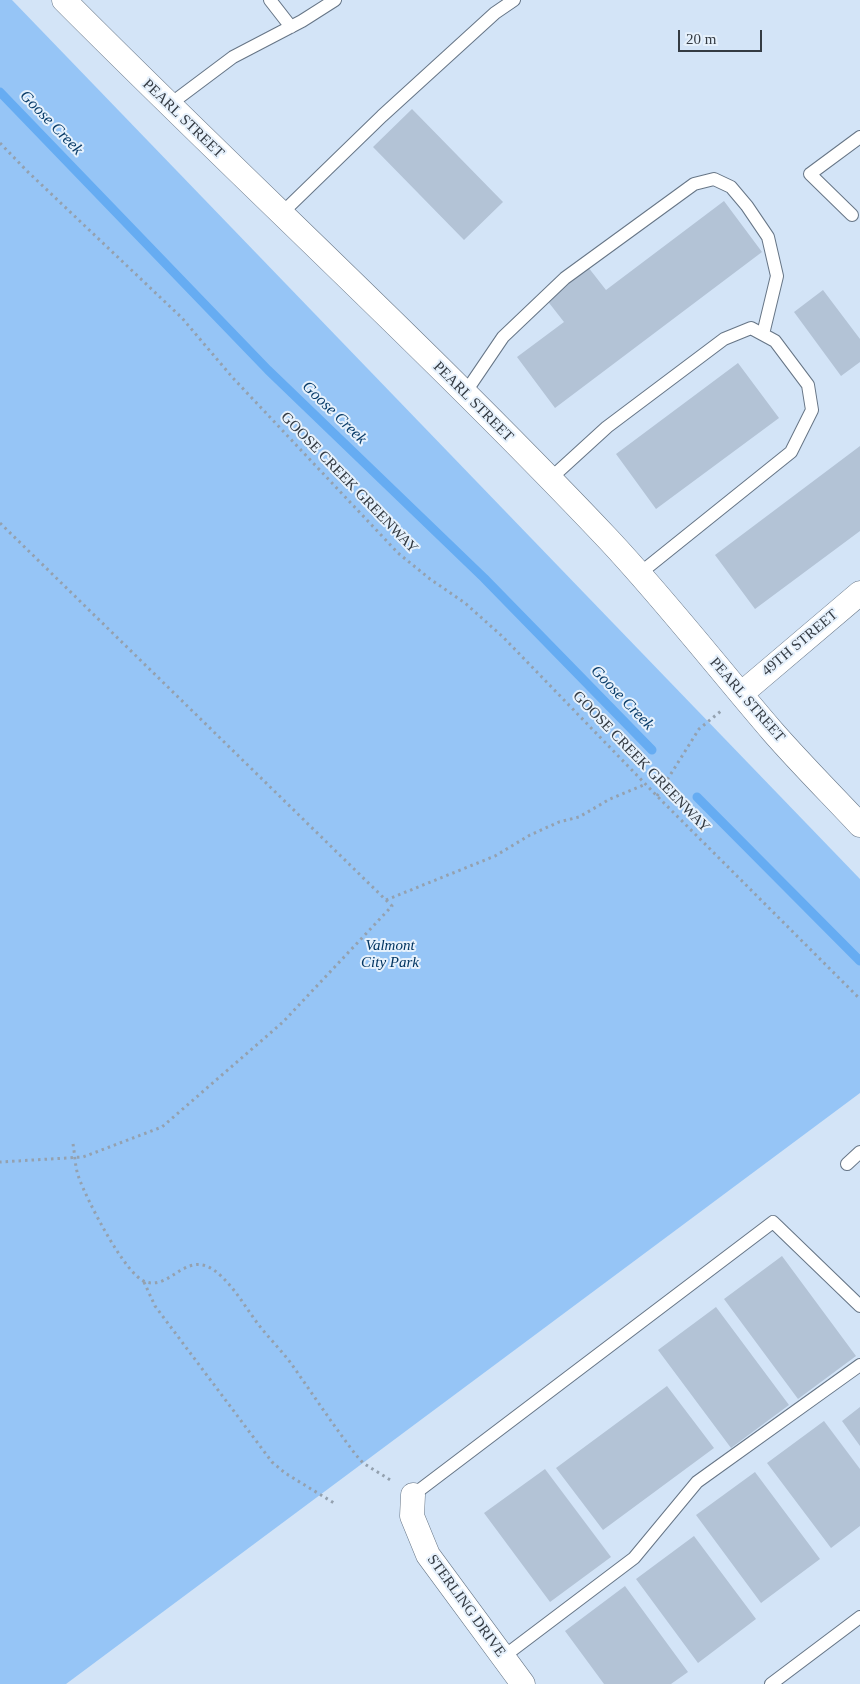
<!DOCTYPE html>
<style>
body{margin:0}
#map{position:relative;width:860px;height:1684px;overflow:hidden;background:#d3e4f7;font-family:Georgia,serif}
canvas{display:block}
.scale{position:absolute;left:678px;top:30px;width:84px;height:22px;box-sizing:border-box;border:2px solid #343b43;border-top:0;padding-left:6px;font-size:15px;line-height:18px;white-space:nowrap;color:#343b43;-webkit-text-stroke:4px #e6f1fc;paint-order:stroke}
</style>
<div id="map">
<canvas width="860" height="1684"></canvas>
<div class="scale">20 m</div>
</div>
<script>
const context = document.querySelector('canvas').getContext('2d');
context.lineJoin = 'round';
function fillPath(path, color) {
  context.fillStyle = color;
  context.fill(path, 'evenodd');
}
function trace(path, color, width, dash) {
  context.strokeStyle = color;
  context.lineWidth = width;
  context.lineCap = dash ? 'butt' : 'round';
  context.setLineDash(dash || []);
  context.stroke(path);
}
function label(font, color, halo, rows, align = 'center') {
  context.font = font + ' Georgia,serif';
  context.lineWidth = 4;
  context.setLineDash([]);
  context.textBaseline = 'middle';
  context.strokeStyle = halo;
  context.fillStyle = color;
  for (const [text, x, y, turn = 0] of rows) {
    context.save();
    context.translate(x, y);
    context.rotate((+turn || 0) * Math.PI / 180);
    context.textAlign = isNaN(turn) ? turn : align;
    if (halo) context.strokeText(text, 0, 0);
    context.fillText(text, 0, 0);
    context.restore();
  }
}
fillPath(new Path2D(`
 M0,0H12L860,879V1093L66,1684H0Z`), '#96c5f6');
trace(new Path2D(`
 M0,92L268,370L484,578L652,750
 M697,797L860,961`), '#66acf2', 9);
fillPath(new Path2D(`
 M412,109L503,202L464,240L373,147Z
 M724,201L762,252L555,408L517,357L564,322L546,299L588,267L606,290Z
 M823,290L860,339V362L841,376L794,312Z
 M738,363L779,418L656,509L616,454Z
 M860,446V531L755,609L715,555Z
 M782,1256L856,1356L798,1399L724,1299Z
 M716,1307L789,1405L731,1448L658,1350Z
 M667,1386L714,1448L603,1530L556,1468Z
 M860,1407V1446L842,1421Z
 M824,1421L860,1469V1526L831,1548L767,1463Z
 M545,1469L611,1557L550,1602L484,1513Z
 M755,1472L820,1559L761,1603L696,1515Z
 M694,1536L756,1619L698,1663L636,1579Z
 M625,1586L688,1672L671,1684H604L565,1631Z`), '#b3c3d6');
const service = new Path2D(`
 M270,0L291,27
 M169,105L233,57L302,21L335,0
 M281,214L382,116L495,13L514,0
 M852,215L810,174L860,137
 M465,393L503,337L565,278L694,184L714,179L731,187L747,206L768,237L777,276L763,334
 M550,479L607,427L724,339L751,328L775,341L808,385L812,410L791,452L639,574
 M847,1164L860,1152
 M413,1495L773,1222L860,1306
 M503,1657L634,1558L697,1482L860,1365
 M771,1684L860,1617`);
const minor = new Path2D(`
 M64,0C244,181 433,354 609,540C666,601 718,668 773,732C801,764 831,794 860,825
 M741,694L860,593
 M413,1495L412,1516L428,1555L523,1684`);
trace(service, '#667586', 14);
trace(minor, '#667586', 25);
trace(new Path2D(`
 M0,143L27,171L182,318L233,378L398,553L430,579L465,603L503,637L657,796L860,999
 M0,523L392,906L283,1022L162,1127L83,1157L0,1162
 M657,796L699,729L721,711
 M386,900L495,856L530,835L559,822L579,817L610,799L646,784
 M73,1144C75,1155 75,1168 79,1178C86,1198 126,1277 146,1282C173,1290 188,1244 221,1276C236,1290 246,1308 258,1324C268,1337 280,1349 290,1362C312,1393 333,1425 356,1455L363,1463L392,1481
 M144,1282L155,1306L272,1462L285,1473L334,1503`), '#94a1af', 3, [2.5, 4]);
trace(service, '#fff', 12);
trace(minor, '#fff', 24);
label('15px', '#343b43', '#e6f1fc', [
 ["PEARL STREET",183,119,44],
 ["PEARL STREET",473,402,45],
 ["GOOSE CREEK GREENWAY",349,483,46],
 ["49TH STREET",800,643,-40],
 ["PEARL STREET",747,700,49],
 ["GOOSE CREEK GREENWAY",641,762,46],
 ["STERLING DRIVE",466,1606,54]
]);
label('italic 15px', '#003460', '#e6f1fc', [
 ["Valmont",390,946],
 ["City Park",390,963]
]);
label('italic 16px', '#0a3d6a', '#e6f1fc', [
 ["Goose Creek",51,123,46],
 ["Goose Creek",334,413,44],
 ["Goose Creek",622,698,46]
]);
</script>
